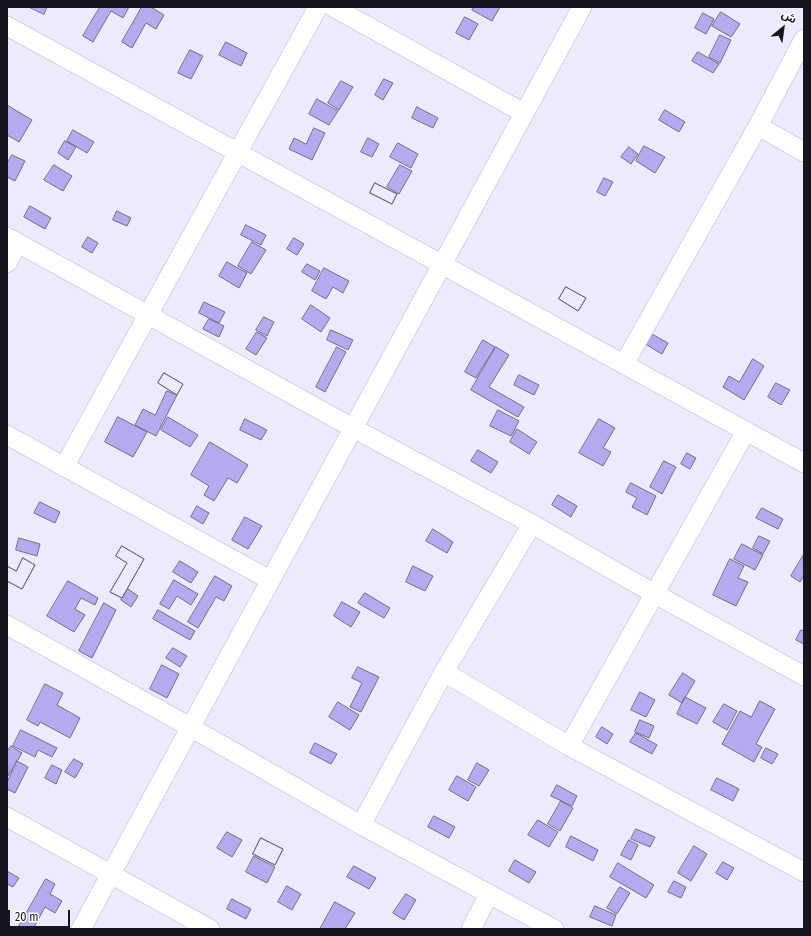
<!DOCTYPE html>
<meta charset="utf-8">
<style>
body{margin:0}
#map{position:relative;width:811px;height:936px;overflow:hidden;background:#eceafd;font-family:"Fira Sans Condensed","Noto Sans Arabic",sans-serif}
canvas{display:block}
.frame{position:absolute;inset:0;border:8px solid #171620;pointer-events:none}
.north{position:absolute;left:763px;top:8px;width:40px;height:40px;-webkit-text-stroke:3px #fff;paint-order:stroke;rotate:29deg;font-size:11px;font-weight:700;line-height:16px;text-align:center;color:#171620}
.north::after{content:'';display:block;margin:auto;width:14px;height:18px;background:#171620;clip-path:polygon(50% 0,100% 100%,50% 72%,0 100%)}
.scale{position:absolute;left:8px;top:910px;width:62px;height:18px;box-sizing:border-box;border:2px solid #171620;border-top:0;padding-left:5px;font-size:12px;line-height:14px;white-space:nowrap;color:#171620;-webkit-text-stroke:3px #fff;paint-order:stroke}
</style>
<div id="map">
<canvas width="811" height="936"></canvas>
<div class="frame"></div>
<div class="north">ش</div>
<div class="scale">20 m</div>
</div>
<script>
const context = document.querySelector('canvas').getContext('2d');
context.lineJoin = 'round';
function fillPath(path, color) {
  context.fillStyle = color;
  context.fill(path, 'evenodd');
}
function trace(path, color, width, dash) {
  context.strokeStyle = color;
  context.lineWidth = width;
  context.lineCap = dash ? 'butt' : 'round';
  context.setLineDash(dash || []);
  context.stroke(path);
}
const building = new Path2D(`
 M29,7H47L44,14Z
 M100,7H129L123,18L111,11L93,42L83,36Z
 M142,7H151L164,15L156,29L146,23L132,48L122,42Z
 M474,7H500L492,21L472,10Z
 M721,12L740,24L731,37L712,26Z
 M703,13L714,19L706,34L695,28Z
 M465,17L478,24L469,40L456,33Z
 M720,35L731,40L720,63L709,57Z
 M226,42L247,53L241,66L219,55Z
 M190,50L203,56L191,79L178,73Z
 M698,52L719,64L713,73L692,61Z
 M384,79L393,83L383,100L375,95Z
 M341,81L353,87L339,110L328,103Z
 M317,99L338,111L329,125L309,114Z
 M7,105L32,120L19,142L7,135Z
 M417,107L438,118L433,128L412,118Z
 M665,110L685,122L679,132L659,120Z
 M314,128L325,133L312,160L289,149L294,138L306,144Z
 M73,130L94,142L87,153L67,141Z
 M368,138L379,144L372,157L361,152Z
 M65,141L76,147L68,160L58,153Z
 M398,143L418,154L411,168L390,157Z
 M644,146L665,157L655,173L636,161Z
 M629,147L638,154L631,164L621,157Z
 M12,155L25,161L15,181L7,177V164Z
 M54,165L72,176L63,191L44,180Z
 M400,165L412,171L399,194L387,187Z
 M604,178L613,182L605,196L597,192Z
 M375,183L397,194L392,204L370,193Z
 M375,183L397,194L392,204L370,193Z
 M30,206L51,218L45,229L24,217Z
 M117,211L131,218L127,226L113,220Z
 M246,225L266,235L261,245L241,235Z
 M88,237L98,243L92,253L82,247Z
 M294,238L304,244L297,255L287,249Z
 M252,242L266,250L251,274L238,266Z
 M227,262L247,273L239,288L219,276Z
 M307,264L320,271L315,280L302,272Z
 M324,268L349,281L343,293L333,287L326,299L312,291Z
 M566,287L586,298L578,311L559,299Z
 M566,287L586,298L578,311L559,299Z
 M204,302L225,312L219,323L199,313Z
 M311,305L330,318L321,332L302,319Z
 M264,317L274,322L267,336L256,330Z
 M209,319L224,326L219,337L203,329Z
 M331,330L353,340L348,350L327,340Z
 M257,332L267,338L256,355L246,349Z
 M648,332L668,343L662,354L642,342Z
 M483,340L495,347L476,378L465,372Z
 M337,347L346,352L325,392L316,387Z
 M496,347L509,355L489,387L524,407L518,417L471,390Z
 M753,359L764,366L744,400L723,387L729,376L739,382Z
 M164,373L183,384L177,395L158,383Z
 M164,373L183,384L177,395L158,383Z
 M519,375L539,385L534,395L514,385Z
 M776,383L790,390L781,405L768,397Z
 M167,391L177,395L156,436L135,425L143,409L155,415Z
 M498,410L519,421L511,436L490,426Z
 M118,417L147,432L133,457L105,442Z
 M168,417L198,435L190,447L161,430Z
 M245,419L267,430L261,440L240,430Z
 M599,419L615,428L603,448L611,452L603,466L579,453Z
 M517,429L537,442L529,454L510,442Z
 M210,442L248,465L237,483L228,478L214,501L204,495L209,486L191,475Z
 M478,450L498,462L491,473L471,461Z
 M687,453L696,458L690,469L681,464Z
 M664,461L676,467L662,494L650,487Z
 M631,483L656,496L647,515L632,507L637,498L626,492Z
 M558,495L577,506L571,517L552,505Z
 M40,502L60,512L55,523L34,513Z
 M197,506L209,513L203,524L191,517Z
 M762,508L783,519L778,529L756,518Z
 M245,517L262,526L248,549L232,540Z
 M433,529L453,542L447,553L426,541Z
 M759,536L770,541L763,554L753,548Z
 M19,538L40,544L37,556L16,550Z
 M742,544L763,555L755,570L734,559Z
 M122,546L144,559L122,598L110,592L127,563L116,556Z
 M122,546L144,559L122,598L110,592L127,563L116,556Z
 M804,554V575L800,582L791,576Z
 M23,558L35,565L22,589L7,581V566L16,571Z
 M23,558L35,565L22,589L7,581V566L16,571Z
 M730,559L744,566L738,578L748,582L736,606L713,595Z
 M180,561L198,572L191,583L173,572Z
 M413,566L433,576L425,591L406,582Z
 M215,576L232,586L224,601L216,597L198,628L188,622Z
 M174,580L198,594L191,605L177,596L169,609L160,604Z
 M68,581L98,598L95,605L81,598L75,609L85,615L74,632L47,616Z
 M128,589L138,596L131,607L121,600Z
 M365,593L390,608L384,618L358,603Z
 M342,602L360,612L351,627L334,616Z
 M104,603L116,610L92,658L79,651Z
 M158,610L195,631L190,640L153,619Z
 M801,630L804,631V644L796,640Z
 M173,648L187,656L180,667L166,658Z
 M162,665L179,674L167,698L150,689Z
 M358,667L379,677L361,712L350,707L362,683L352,678Z
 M683,673L695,681L682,703L669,695Z
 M45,684L63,693L57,705L80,718L70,738L40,722L38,726L27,720Z
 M640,692L655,700L646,717L631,710Z
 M685,697L706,708L697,724L677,714Z
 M760,701L775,709L756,744L762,747L754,762L722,744L740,711L751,717Z
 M338,702L359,715L350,730L329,717Z
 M724,704L737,711L727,730L713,722Z
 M640,720L654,726L649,738L635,732Z
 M602,727L613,734L607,744L596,737Z
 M21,730L57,748L52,757L38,750L35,757L13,746Z
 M636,733L657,745L652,754L630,742Z
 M315,743L337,754L331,764L310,753Z
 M11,746L22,753L8,776L7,752Z
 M766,748L778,754L772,764L761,758Z
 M74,759L83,764L75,778L65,772Z
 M17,761L28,767L15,793L7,789V783Z
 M477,763L489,770L479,786L468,780Z
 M52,765L62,770L56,784L45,778Z
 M457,776L476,787L468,801L449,790Z
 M717,778L739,789L733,801L711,790Z
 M557,785L577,796L572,806L551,796Z
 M561,801L573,808L560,831L548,824Z
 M434,816L455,827L449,838L428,827Z
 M538,820L558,832L549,847L528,835Z
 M636,829L655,837L650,847L631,839Z
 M227,832L242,840L232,857L217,848Z
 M571,836L598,850L593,861L566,847Z
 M261,838L283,849L275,865L253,854Z
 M261,838L283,849L275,865L253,854Z
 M629,840L638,845L631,860L621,855Z
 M694,846L707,854L691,881L678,873Z
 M254,856L275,867L267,883L246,872Z
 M515,860L536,872L529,883L509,871Z
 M723,862L734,868L727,880L716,873Z
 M618,863L654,885L646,898L610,877Z
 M354,866L376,878L369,889L347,877Z
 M7,871L19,878L13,887L7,884Z
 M46,879L55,884L50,894L62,901L55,913L45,907L33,929H20L18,928Z
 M674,881L686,887L681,898L668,892Z
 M287,886L301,894L292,910L278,902Z
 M620,887L630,893L617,914L607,908Z
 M406,894L416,900L404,920L393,913Z
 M232,899L251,909L246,919L227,909Z
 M335,902L355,913L345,929H320Z
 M595,906L616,915L612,926L590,917Z`);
fillPath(building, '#b4abef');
trace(building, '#716e89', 1);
const minor = new Path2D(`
 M333,7L524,113
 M7,26L804,463
 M758,126L804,152
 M7,237L353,428L532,524L655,594L804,676
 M7,263L18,243
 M624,364L758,126L804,39
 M7,435L270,580
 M64,467L318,7
 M7,625L190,727L361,825L554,929
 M444,672L569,746L804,872
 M569,746L746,431
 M7,817L210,929
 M361,825L444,672L532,524
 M81,929L582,7
 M471,929L489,894`);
trace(minor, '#b9b6d5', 20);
trace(minor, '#fff', 19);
</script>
